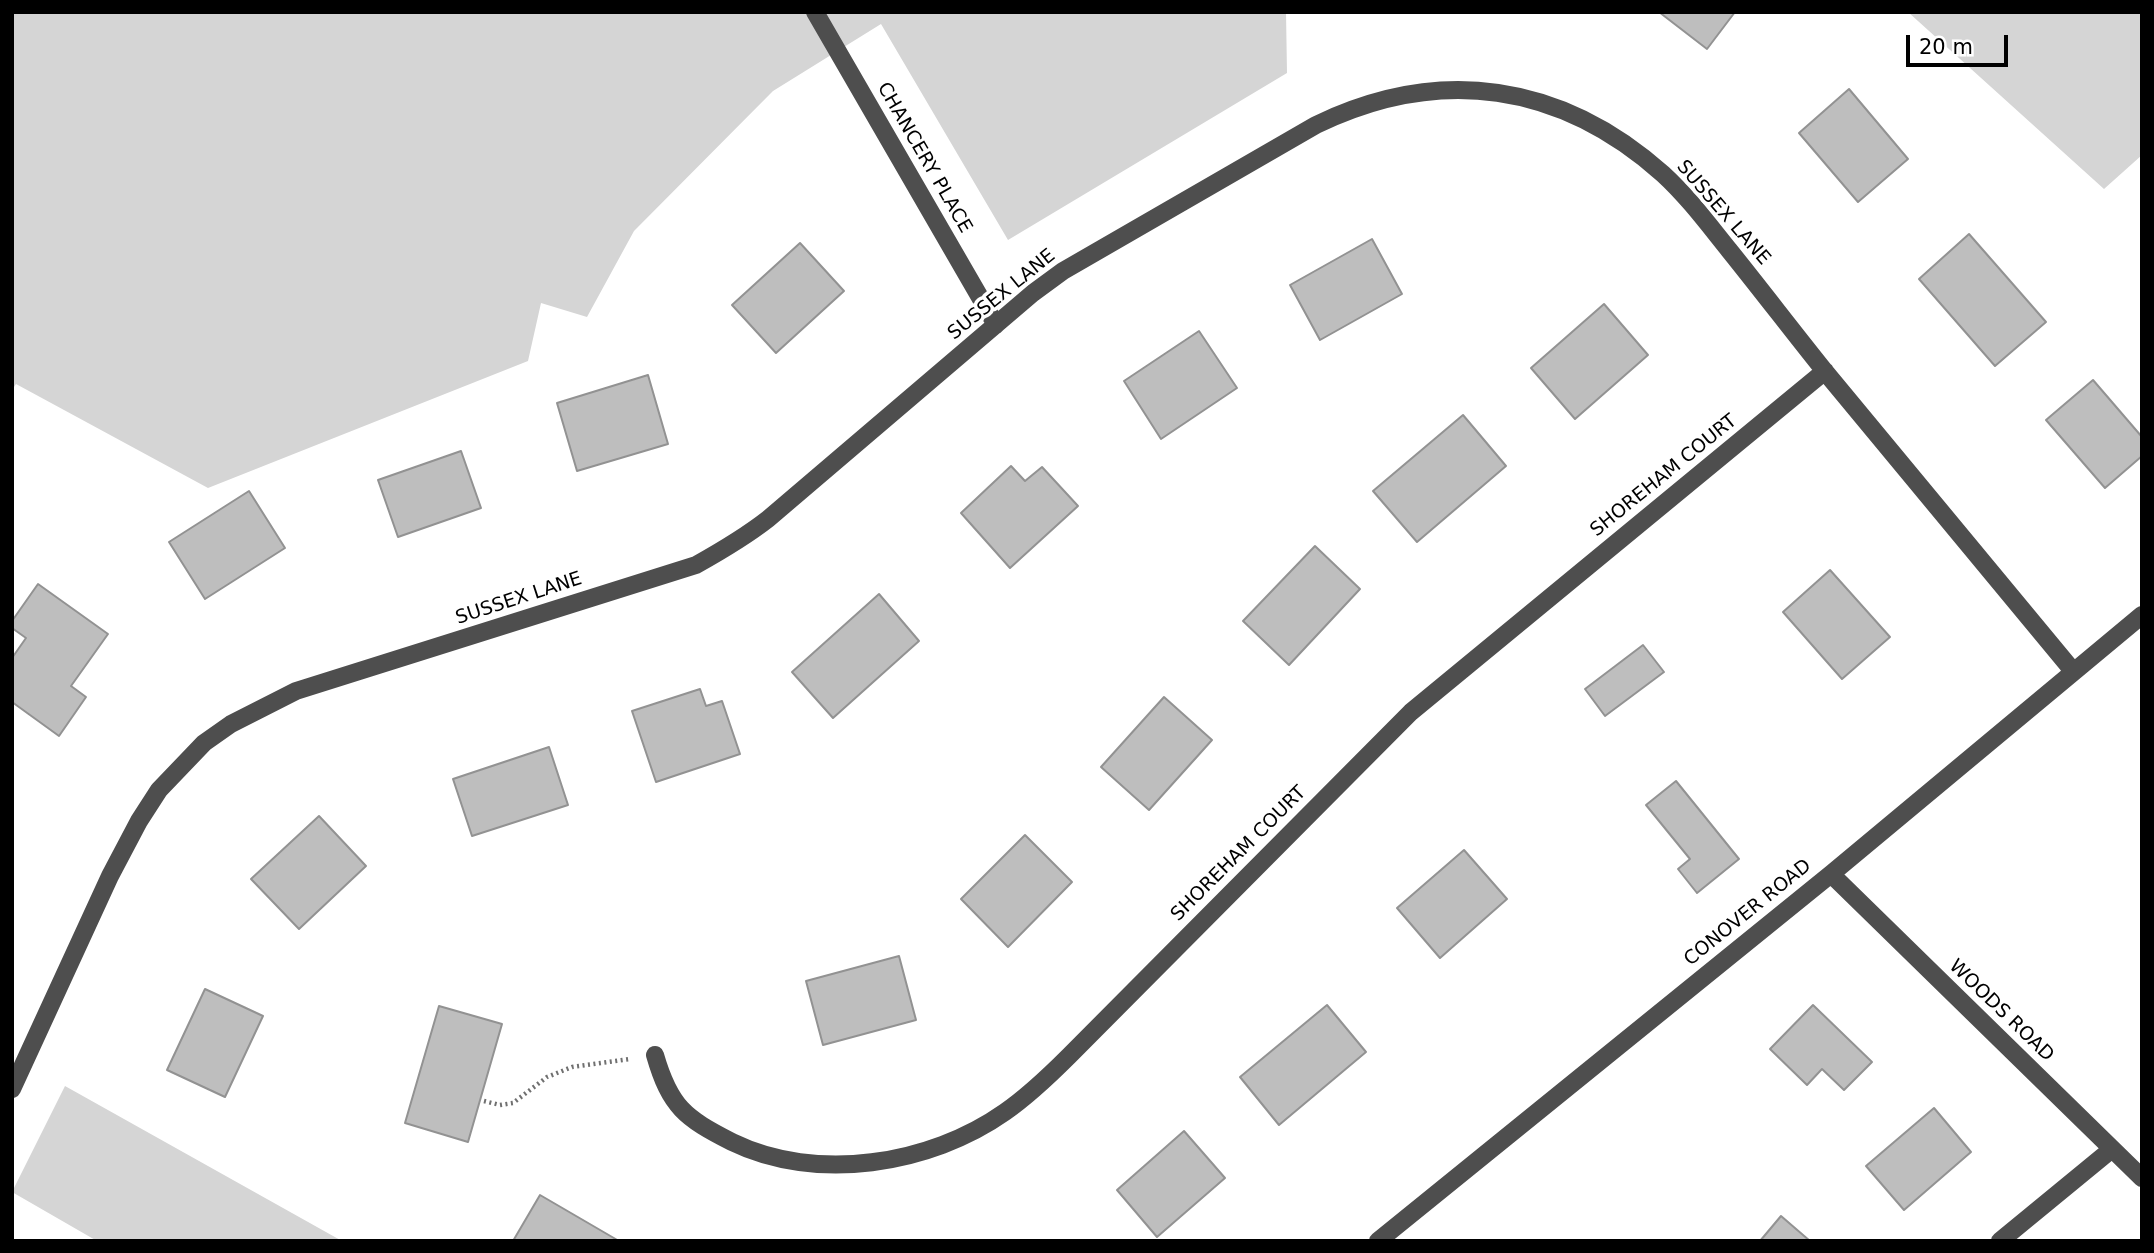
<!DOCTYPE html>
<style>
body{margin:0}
#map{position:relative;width:2154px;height:1253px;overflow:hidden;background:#fff;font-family:"DejaVu Sans",sans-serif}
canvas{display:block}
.frame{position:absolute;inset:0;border:14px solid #000;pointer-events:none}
.scale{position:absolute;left:1906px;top:35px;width:102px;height:32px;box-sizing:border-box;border:4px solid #000;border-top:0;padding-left:9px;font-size:21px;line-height:24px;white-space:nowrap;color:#000;-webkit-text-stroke:5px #fff;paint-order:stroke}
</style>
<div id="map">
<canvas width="2154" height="1253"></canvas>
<div class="frame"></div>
<div class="scale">20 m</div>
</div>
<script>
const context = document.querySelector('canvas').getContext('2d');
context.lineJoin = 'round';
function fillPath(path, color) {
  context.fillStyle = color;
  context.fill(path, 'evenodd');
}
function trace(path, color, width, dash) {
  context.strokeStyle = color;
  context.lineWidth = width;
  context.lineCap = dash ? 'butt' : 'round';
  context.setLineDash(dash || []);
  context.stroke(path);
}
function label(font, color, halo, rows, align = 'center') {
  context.font = font + ' "DejaVu Sans",sans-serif';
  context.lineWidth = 7;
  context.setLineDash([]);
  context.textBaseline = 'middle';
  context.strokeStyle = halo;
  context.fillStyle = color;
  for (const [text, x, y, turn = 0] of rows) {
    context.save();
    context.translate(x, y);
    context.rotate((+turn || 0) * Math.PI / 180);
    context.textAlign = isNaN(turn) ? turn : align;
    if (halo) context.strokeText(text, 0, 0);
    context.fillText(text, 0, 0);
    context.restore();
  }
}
fillPath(new Path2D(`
 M12,12H1286L1287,73L1008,240L881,24L773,91L634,231L587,317L541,303L528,361L208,488L16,384L12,390Z
 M1908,12H2142V155L2104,189Z
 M65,1086L342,1241H97L12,1192Z`), '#d5d5d5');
const building = new Path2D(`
 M1659,12H1735L1707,49Z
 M1849,89L1908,159L1858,202L1799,133Z
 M1969,234L2046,322L1995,366L1919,279Z
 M1372,239L1402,294L1320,340L1290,285Z
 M800,243L844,291L776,353L732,305Z
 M1604,304L1648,355L1575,419L1531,368Z
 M1199,331L1237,388L1161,439L1124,381Z
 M648,375L668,444L577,471L557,403Z
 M2093,380L2142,437V456L2105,488L2046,420Z
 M1463,415L1506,466L1417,542L1373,491Z
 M461,451L481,508L398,537L378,480Z
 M1011,466L1025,481L1042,467L1078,506L1010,568L961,513Z
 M249,491L285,548L205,599L169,542Z
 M1315,546L1360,589L1289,665L1243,621Z
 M1830,570L1890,637L1842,679L1783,612Z
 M38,584L108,634L71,686L86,697L59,736L12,702V658L26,638L12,628V621Z
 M879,594L919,641L833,718L792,672Z
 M1643,645L1664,672L1605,716L1585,689Z
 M700,689L706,706L722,701L740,754L656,782L632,711Z
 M1164,697L1212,740L1149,810L1101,767Z
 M549,747L568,805L472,836L453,779Z
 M1676,781L1739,859L1697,893L1678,869L1690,859L1646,805Z
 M319,816L366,866L299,929L251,879Z
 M1025,835L1072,882L1008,947L961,899Z
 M1464,850L1507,899L1440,958L1397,908Z
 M899,956L916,1020L823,1045L806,981Z
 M205,989L263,1016L225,1097L167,1070Z
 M1327,1005L1366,1052L1279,1125L1240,1077Z
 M1813,1005L1872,1062L1844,1090L1822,1069L1807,1085L1770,1049Z
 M439,1006L502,1024L468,1142L405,1123Z
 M1934,1108L1971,1152L1904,1210L1866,1166Z
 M1184,1131L1225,1178L1157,1237L1117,1190Z
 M540,1195L619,1241H513Z
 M1781,1216L1810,1241H1760Z`);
fillPath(building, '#bebebe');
trace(building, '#929292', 2);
trace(new Path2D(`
 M484,1101L500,1105L513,1103L547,1077L572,1067L630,1059`), '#707070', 4.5, [2, 3.5]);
trace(new Path2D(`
 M815,12L996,325
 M1831,874L2142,1178
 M655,1055C670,1107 685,1118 732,1142C816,1183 930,1165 1005,1112C1028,1096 1049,1076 1069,1056L1411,712L1825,371
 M12,1089L110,876L139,821L159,790L204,743L231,724L296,691L696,565C721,551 745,537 768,519L1033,293L1063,271L1316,125C1440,65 1561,83 1663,174C1688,197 1708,224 1729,250C1762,291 1794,333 1827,374C1909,473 1991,572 2073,671
 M1378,1241L1831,874L2142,615
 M2000,1241L2112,1149`), '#4e4e4e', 18);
label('19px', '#000', '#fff', [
 ["CHANCERY PLACE",924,158,60],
 ["SUSSEX LANE",1723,213,49],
 ["SUSSEX LANE",1002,295,-39],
 ["SHOREHAM COURT",1664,476,-39],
 ["SUSSEX LANE",519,599,-18],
 ["SHOREHAM COURT",1239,854,-45],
 ["CONOVER ROAD",1748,913,-39],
 ["WOODS ROAD",2001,1011,44]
]);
</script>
